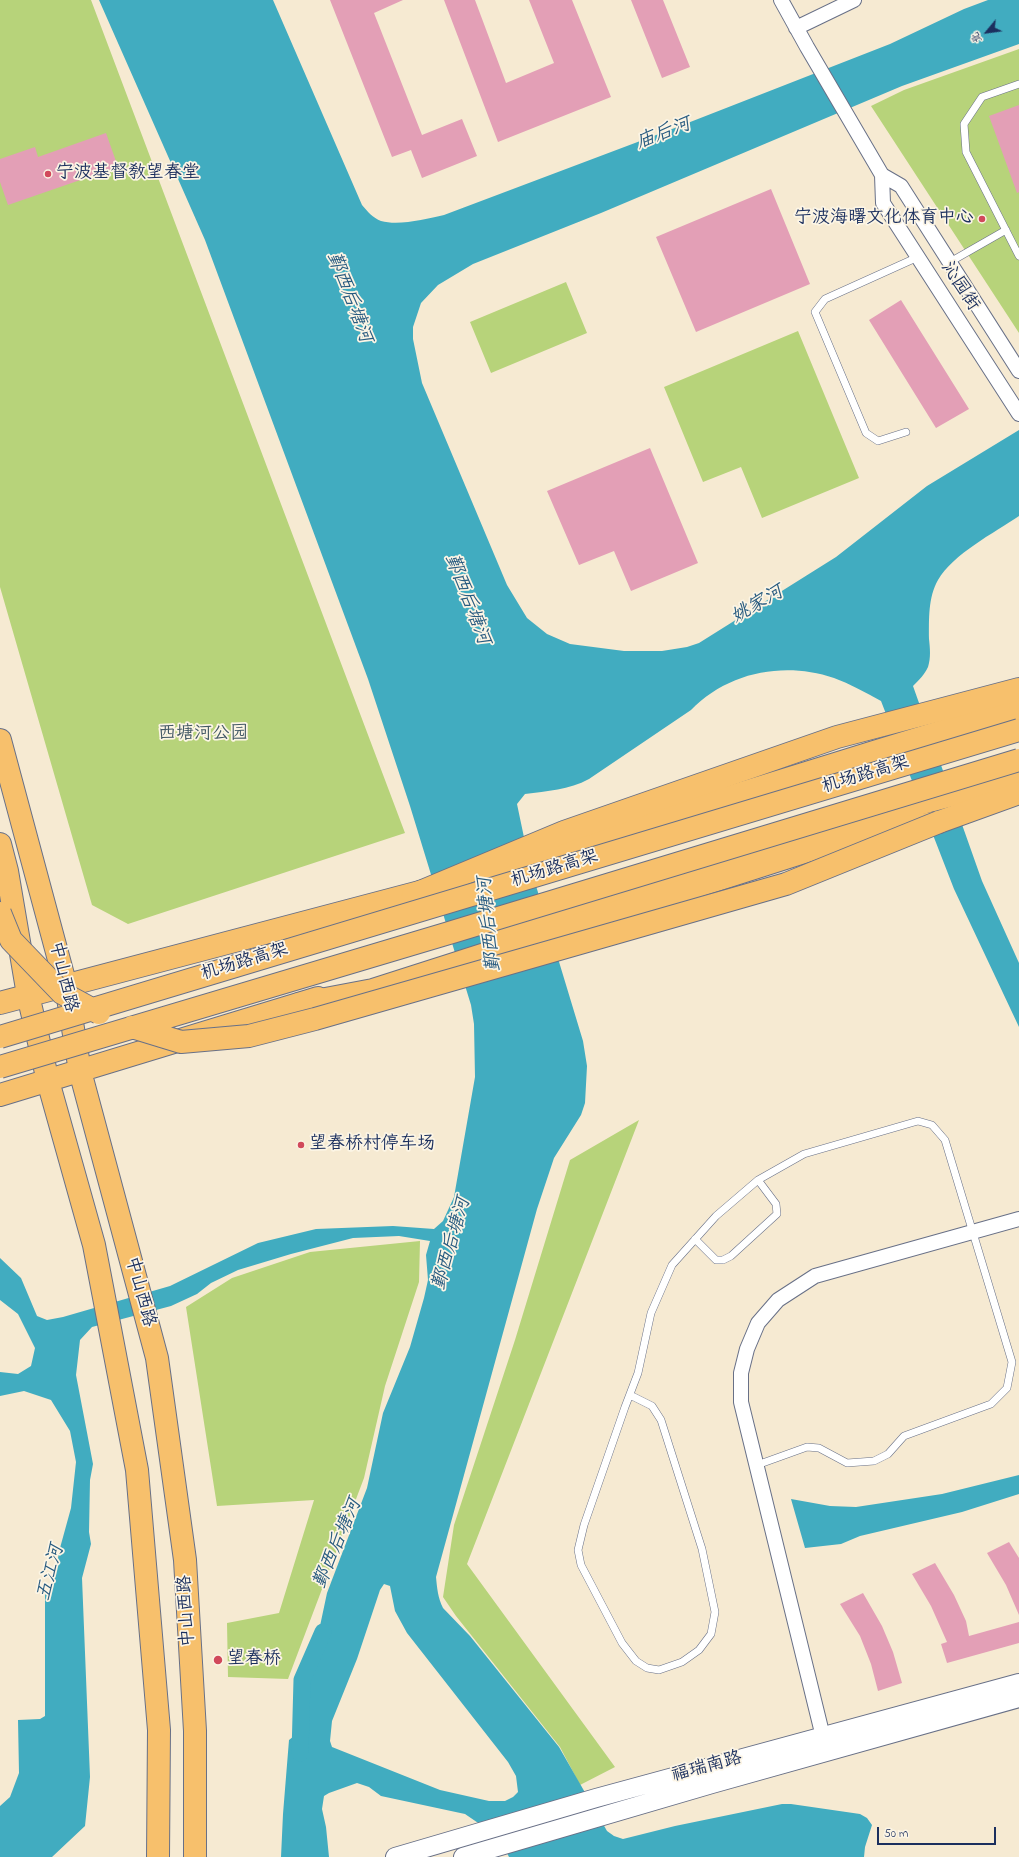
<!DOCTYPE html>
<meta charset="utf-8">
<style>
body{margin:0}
#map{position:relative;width:1019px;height:1857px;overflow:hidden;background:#f6ead2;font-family:"Indie Flower","LXGW WenKai TC",sans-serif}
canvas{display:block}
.north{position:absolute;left:967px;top:12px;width:40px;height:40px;-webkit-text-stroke:3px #fcf5e5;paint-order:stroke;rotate:241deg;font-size:11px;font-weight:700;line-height:16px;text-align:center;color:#1b2f5e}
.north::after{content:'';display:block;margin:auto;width:14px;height:18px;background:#1b2f5e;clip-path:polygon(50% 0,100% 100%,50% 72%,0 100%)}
.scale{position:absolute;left:877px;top:1827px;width:119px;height:18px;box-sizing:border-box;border:2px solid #1b2f5e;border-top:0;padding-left:5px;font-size:12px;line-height:14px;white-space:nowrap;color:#1b2f5e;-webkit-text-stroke:3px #fcf5e5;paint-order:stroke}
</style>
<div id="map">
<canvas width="1019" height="1857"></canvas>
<div class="north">北</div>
<div class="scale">50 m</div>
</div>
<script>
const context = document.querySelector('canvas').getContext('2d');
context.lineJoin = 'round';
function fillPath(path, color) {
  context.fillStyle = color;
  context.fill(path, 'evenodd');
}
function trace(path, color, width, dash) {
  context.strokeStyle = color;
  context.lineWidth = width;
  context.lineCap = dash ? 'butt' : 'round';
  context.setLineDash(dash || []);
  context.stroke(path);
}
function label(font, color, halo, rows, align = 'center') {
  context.font = font + ' "Indie Flower","LXGW WenKai TC",sans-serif';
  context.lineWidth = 3.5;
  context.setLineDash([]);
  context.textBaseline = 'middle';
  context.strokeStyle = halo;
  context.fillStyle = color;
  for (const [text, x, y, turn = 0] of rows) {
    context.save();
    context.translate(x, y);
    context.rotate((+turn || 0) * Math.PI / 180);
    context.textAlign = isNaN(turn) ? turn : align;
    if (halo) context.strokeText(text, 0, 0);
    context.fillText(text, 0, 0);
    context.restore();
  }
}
fillPath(new Path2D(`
 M0,0H91L405,833L128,924L92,905L0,587Z
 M1019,49V333L871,106L904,90Z
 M566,282L587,333L491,373L470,322Z
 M798,331L859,478L762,518L741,467L703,482L664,387Z
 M639,1120L467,1564L615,1767L580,1785L560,1747L456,1616L443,1597L454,1525L515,1340L570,1160Z
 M420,1241L419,1282L385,1386L364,1478L288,1679L228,1677L227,1623L279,1613L314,1500L217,1506L186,1307L232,1278L310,1252Z`), '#b7d37a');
fillPath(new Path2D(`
 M99,0H273L362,205C367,211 373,218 381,221C399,226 426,219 444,215L680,126L890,44L964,9L988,0H1019V44L902,86L601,213L473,264L438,285L421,303L413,327V339L422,383L507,585L527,618L547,634L570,644L624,651H662L687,647L699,643L836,557L927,486L1019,430V516C994,533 953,554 938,580C928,597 929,620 929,639C930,648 931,658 928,667C925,674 919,680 913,686L982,881L1019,963V1027L954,889L881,701C865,692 850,684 834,678C784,661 728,672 691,710L589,779C569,790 547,791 525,794L517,804L530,866L583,1041L587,1066L585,1103L581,1115L554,1158L537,1209L436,1577C437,1588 438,1598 443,1608L470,1636L559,1747L607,1831L614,1836L623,1839L675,1826L782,1804H791L860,1814L867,1818L872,1825L865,1847L864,1857H509L505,1849L487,1829L465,1814L381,1796L369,1787L357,1783L329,1793L324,1796L322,1809L326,1827L329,1857H281L283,1814L289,1740L304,1728L306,1722L310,1673L327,1593L367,1488L383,1413L410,1347L424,1298L428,1280L426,1255L430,1241L399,1236L353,1238L291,1254L238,1270L211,1283L197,1294L171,1306L92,1327L80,1340L76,1375L93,1464L90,1480L89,1532L91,1544L82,1578L90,1777L85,1826L52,1857H0V1806L10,1797L19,1773L18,1720L40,1719L45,1716V1592L51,1593L60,1548L71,1508L76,1462L70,1431L51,1400L24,1391L0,1396V1372L18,1374L31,1366L35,1348L18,1314L0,1300V1258L21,1278L37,1316L47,1320L63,1317L170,1286L258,1243L316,1229L393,1226L434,1229L443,1221L454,1197L475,1077L474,1024L471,1005L410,806L368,679L205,240ZM384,1584L390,1586L395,1611L407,1633L508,1762L516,1776L518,1792L513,1797L505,1801H489L440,1790L332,1747L330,1741L332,1721L357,1659L380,1590Z
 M1019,1475V1494L962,1512L860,1536L841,1544L805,1548L791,1499L830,1506L856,1507L942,1494Z`), '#41acc0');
trace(new Path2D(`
 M300,1753L302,1680L323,1632`), '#41acc0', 17);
fillPath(new Path2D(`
 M330,0H403L374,13L422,135L462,119L477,156L422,178L411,150L392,157Z
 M444,0H475L506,83L554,63L529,0H572L611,97L498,142Z
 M631,0H663L690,67L662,78Z
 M1019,105V192L1017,193L989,116Z
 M106,133L118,167L8,205L0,182V159L35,147L38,157Z
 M771,189L810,284L696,332L656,237Z
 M901,300L969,409L936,428L869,320Z
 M650,448L698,563L631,591L614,551L579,565L547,491Z
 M1009,1542L1019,1558V1615L1006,1585L987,1553Z
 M935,1563L954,1595L966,1621L969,1636L1019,1622V1643L947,1663L941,1644L947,1642L931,1606L912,1574Z
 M863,1593L882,1626L893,1652L902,1683L878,1691L871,1664L860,1636L840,1604Z`), '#e39fb6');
const service = new Path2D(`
 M1019,84L982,97L964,124L966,152L1019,256
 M950,262L1006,230
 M906,432L878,441L866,433L815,312L825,299L918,257
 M695,1239L716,1260H723L731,1256L777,1214L776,1204L758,1180
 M630,1395L652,1406L661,1420L702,1549L715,1612L711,1634L699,1650L682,1662L659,1670L647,1668L636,1661L622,1643L581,1565L578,1550L584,1525L625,1407L638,1373L651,1313L672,1265L716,1216L758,1180L804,1154L918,1121L932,1125L945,1140L1012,1362L1007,1388L991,1404L904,1436L888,1454L874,1461L847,1463L819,1448L807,1447L757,1465`);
const minor = new Path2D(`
 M781,0L807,47L882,175L883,203L1019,414
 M796,28L854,0
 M882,175L901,186L1019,371
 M825,1745L741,1402V1373L747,1349L758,1323L778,1300L815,1276L1019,1219`);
const tertiary = new Path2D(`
 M395,1857L596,1798L1019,1683
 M463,1857L712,1784L1019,1698`);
const primary = new Path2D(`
 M0,740L66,986L80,1071L157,1358L185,1560L195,1731V1857
 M0,844L7,871L28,995L48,1081L94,1245L137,1470L159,1730L158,1857
 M491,871L874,752L1019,708
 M499,938L759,852L895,810L1019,777
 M0,1003L431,889
 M0,1095L318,998`);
const trunk = new Path2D(`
 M413,895L564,832L837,737L1019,689
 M299,1004L373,990L857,835L939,822L1019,793`);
trace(service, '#687087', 8);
trace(minor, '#687087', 16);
trace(tertiary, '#687087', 20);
trace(primary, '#687087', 24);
trace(trunk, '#687087', 24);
trace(service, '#fff', 7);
trace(minor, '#fff', 14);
trace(tertiary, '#fff', 18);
trace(primary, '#f7c06c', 22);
trace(trunk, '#f7c06c', 22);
const trunkBridge = new Path2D(`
 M0,913L11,940L62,993L99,1013
 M132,1027L181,1042L249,1036L315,1019L786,884L939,822
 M0,1037L1019,730
 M0,1067L449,933L1019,760`);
trace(trunkBridge, '#687087', 24, []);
trace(trunkBridge, '#f7c06c', 22);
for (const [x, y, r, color] of [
 [48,174,4,"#d1495b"],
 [982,219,4,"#d1495b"],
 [301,1145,4,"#d1495b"],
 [218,1660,5,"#d1495b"]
]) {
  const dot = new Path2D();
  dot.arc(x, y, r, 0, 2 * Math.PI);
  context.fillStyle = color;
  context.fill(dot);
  trace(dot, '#fcf5e5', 1.5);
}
label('18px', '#1b2f5e', '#fcf5e5', [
 ["宁波基督教望春堂",56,174],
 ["宁波海曙文化体育中心",974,219,"right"],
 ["望春桥村停车场",309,1145],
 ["望春桥",227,1660]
], 'left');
label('18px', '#1b2f5e', '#fcf5e5', [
 ["沁园街",959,287,57],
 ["机场路高架",866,776,-17],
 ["机场路高架",555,870,-17],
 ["机场路高架",245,963,-17],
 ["中山西路",62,977,77],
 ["中山西路",139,1292,75],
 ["中山西路",188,1611,-93],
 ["福瑞南路",707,1768,-15]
]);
label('18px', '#425865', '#fcf5e5', [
 ["西塘河公园",203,735]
]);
label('italic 19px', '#285b80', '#fcf5e5', [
 ["庙后河",664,135,-21],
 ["鄞西后塘河",348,298,69],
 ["鄞西后塘河",466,600,69],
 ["姚家河",758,606,-30],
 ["鄞西后塘河",491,924,-96],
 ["鄞西后塘河",453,1244,-74],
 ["鄞西后塘河",339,1544,-67],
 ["五江河",52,1573,-75]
]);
</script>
